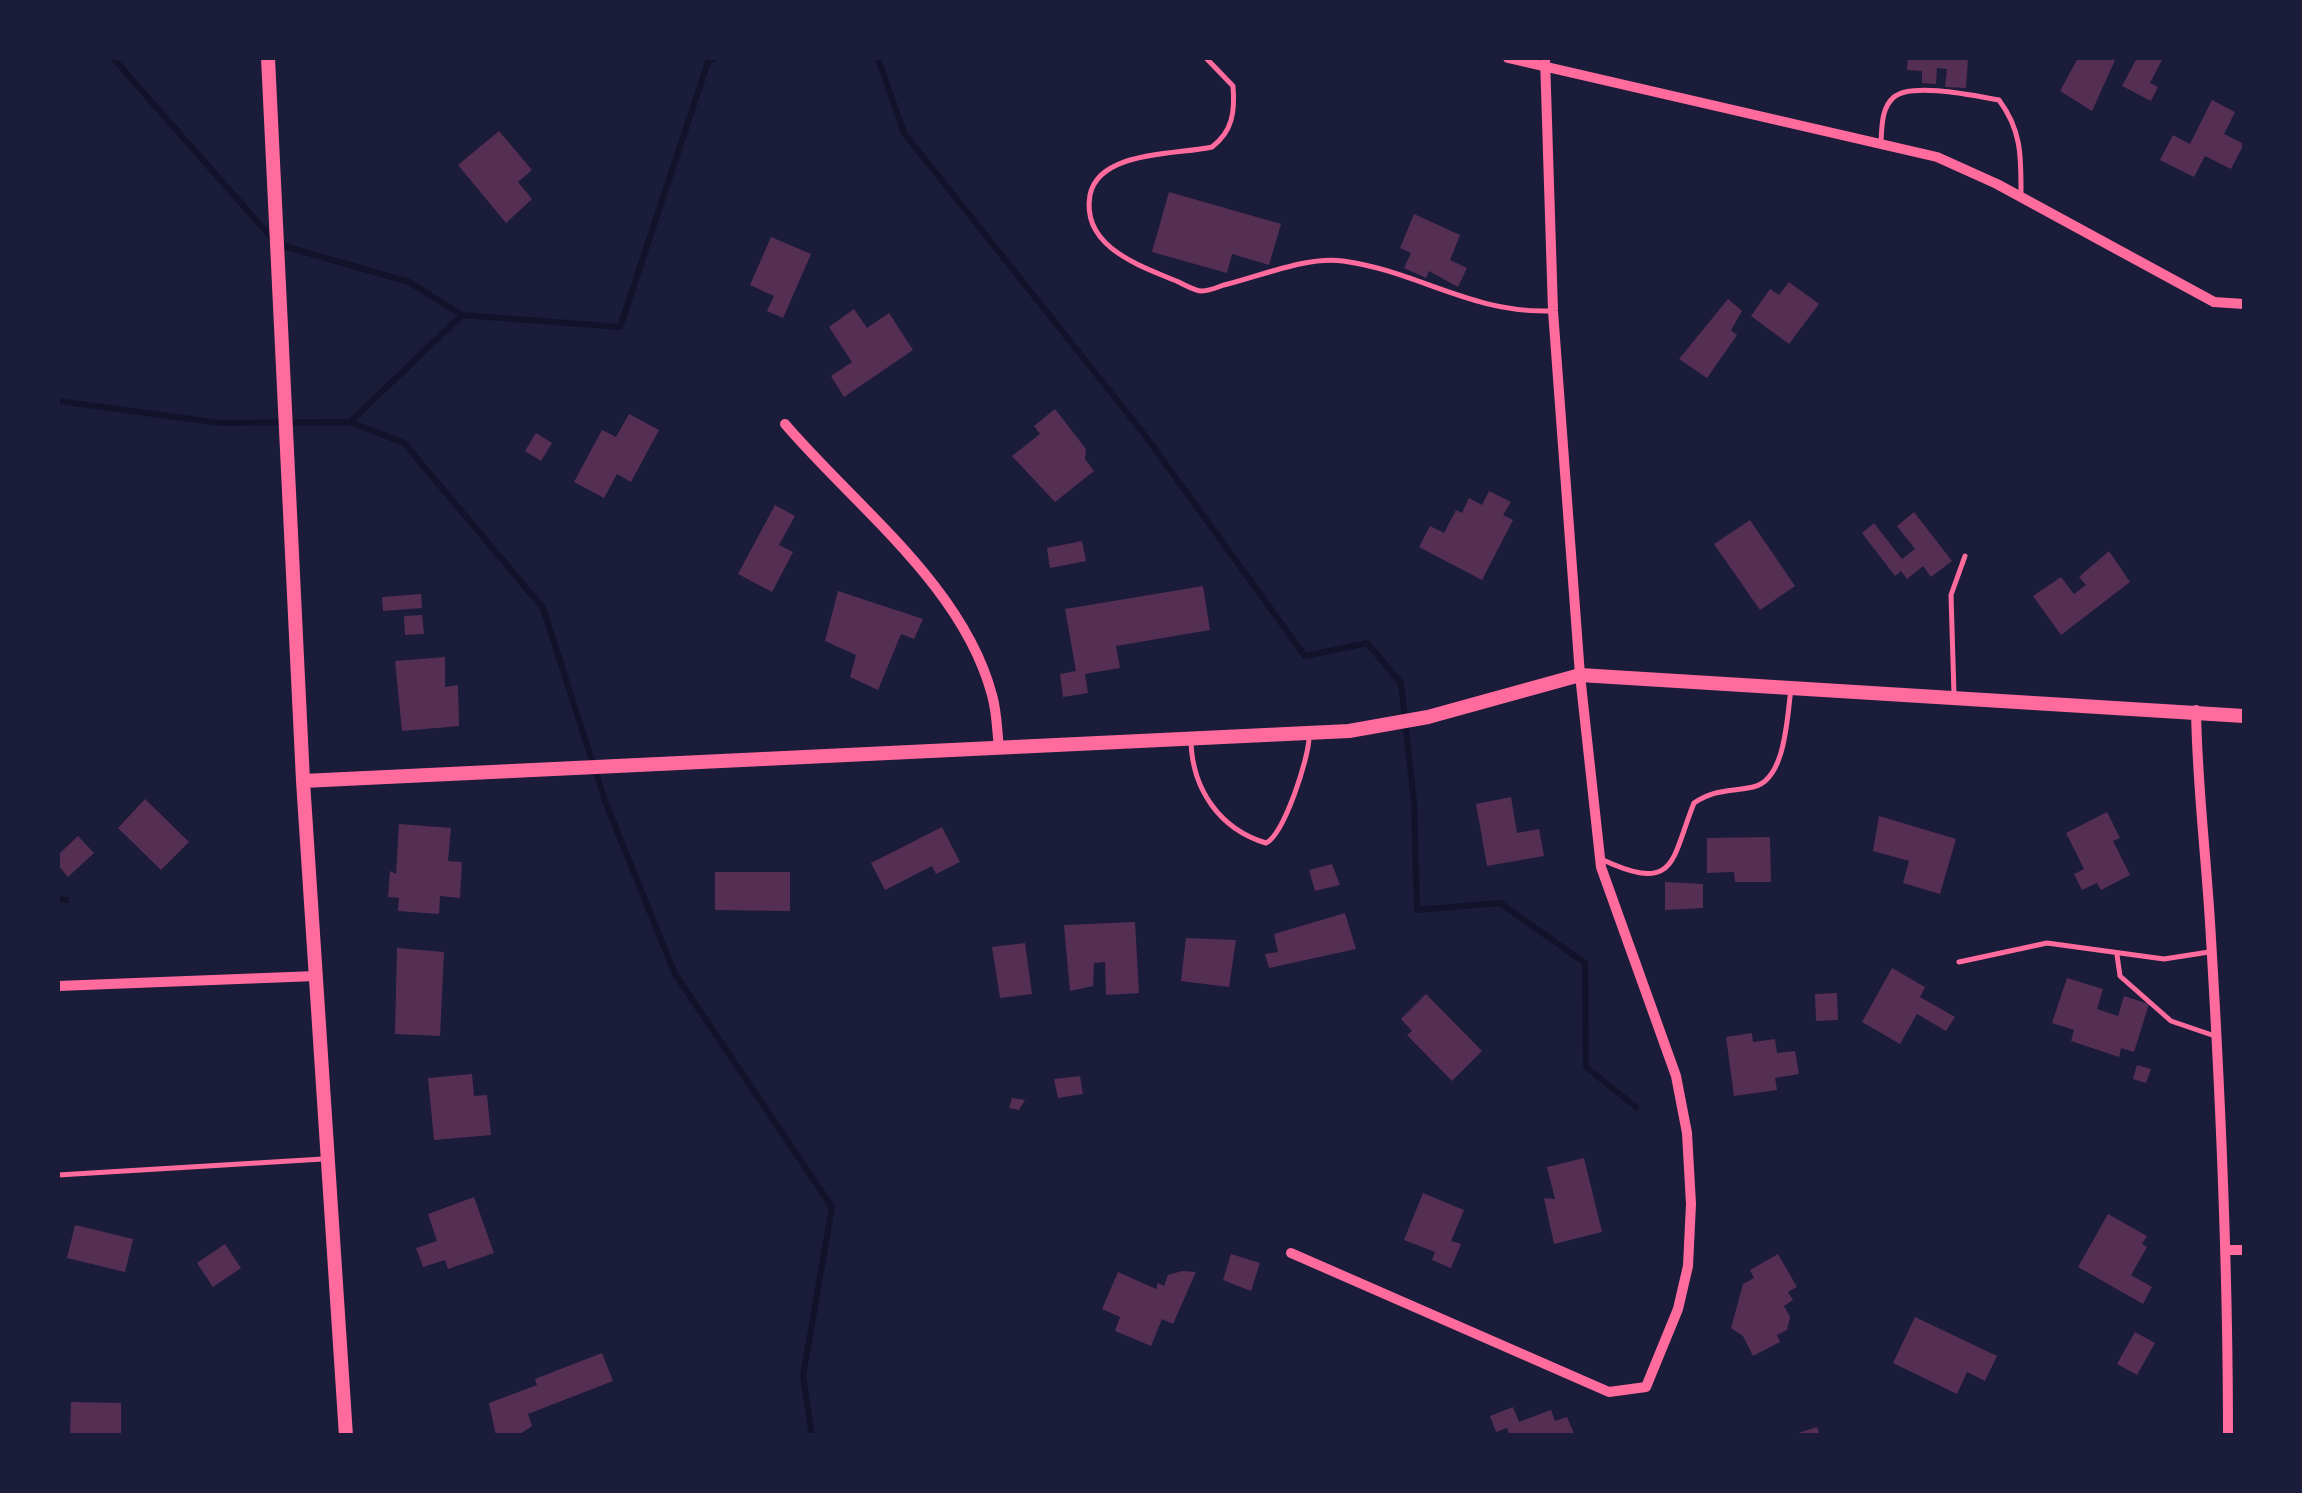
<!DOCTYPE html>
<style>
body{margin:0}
#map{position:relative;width:2302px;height:1493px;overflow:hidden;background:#1b1b3a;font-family:"Space Grotesk",sans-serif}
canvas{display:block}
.frame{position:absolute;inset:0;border:60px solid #1b1b3a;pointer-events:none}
</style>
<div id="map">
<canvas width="2302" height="1493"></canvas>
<div class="frame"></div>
</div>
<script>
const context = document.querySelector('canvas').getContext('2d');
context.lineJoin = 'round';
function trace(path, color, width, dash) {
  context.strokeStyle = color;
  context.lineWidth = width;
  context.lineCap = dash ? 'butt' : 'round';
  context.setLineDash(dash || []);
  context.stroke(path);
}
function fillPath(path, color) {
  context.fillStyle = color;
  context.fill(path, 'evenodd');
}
trace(new Path2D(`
 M113,58L277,244L409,282L462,315
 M878,58L904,133L1144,434L1305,656L1367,643L1401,683L1414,802L1417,910L1500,903L1585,963L1586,1067L1636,1107
 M58,401L220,423L350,422L404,443L543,608L605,801L675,974L832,1207L803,1376L812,1436
 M350,422L462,315L620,327L708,62L714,58
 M58,899L66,900`), '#12122b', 6);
fillPath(new Path2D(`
 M1908,58H1968L1966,88L1945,87L1947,69L1937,68L1936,84L1922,83V71L1907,70Z
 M2078,58H2116L2092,111L2060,91Z
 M2137,58H2163L2150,83L2158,87L2151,101L2122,86Z
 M2212,100L2235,112L2224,134L2244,144L2231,169L2205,156L2194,177L2160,160L2173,135L2190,144Z
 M499,131L532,170L518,182L532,199L506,223L458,165Z
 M1169,192L1281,224L1269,265L1232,254L1227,273L1152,252Z
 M1414,214L1460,235L1450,260L1467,268L1458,287L1429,271L1426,278L1404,268L1411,253L1400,248Z
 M771,237L811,254L783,318L767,311L774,296L750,285Z
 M1789,282L1819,304L1789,344L1751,316L1770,289L1779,295Z
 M1728,299L1742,311L1731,330L1737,335L1707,378L1679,359Z
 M854,309L867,328L889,313L913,350L844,397L831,376L852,362L829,327Z
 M1055,409L1086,449L1085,459L1094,471L1055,502L1012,456L1040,434L1034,426Z
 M629,414L659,430L631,482L617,474L604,498L574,482L602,430L616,437Z
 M536,433L552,443L541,461L525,451Z
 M1489,491L1511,502L1503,515L1513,520L1482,580L1419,547L1430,526L1444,533L1456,510L1462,513L1469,498L1482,505Z
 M775,505L795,516L779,545L793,552L772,592L738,574Z
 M1914,512L1952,561L1931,577L1923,566L1907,579L1901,571L1895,576L1862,533L1874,523L1902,559L1915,549L1897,526Z
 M1750,520L1795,586L1760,610L1714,544Z
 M1082,541L1086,561L1050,568L1047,548Z
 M2109,551L2130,582L2061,635L2033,596L2061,577L2074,594L2086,585L2079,577Z
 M1203,586L1210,630L1116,646L1120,668L1085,674L1088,693L1063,697L1060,674L1076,671L1065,609Z
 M838,591L923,619L914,639L901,634L878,690L850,677L856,655L825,641Z
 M421,594L422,608L383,611L382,597Z
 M422,615L424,634L405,635L404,616Z
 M445,657V687L458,685L459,726L402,731L395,661Z
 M1511,797L1517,833L1539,829L1544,856L1487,866L1476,804Z
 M145,799L189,842L161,870L118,828Z
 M2107,812L2120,838L2113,841L2130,875L2101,890L2097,883L2082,890L2074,874L2084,869L2066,833Z
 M1879,816L1956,839L1940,894L1903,883L1909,861L1873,851Z
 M399,824L451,828L448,861L462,862L460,898L440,896L439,914L398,911L399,898L388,897L390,871L396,874Z
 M942,827L960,862L936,874L932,866L885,890L871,863Z
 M78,836L94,853L68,877L58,865V855Z
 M1770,837L1771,882H1735L1734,872L1707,873V838Z
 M1332,864L1340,885L1315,891L1309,870Z
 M715,872H790V911L715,910Z
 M1665,882L1703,884V908L1665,910Z
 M1345,913L1356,949L1269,968L1265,954L1278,952L1274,934Z
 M1135,922L1139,993L1106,995L1105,962L1094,963L1093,986L1070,991L1064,925Z
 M1186,938L1236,940L1229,987L1181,981Z
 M1025,943L1032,994L1000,998L992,947Z
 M397,948L444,952L440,1036L395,1034Z
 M1892,968L1925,987L1920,997L1955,1017L1946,1031L1917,1014L1900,1044L1862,1022Z
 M2067,978L2103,989L2097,1009L2118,1016L2124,996L2149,1004L2134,1052L2121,1048L2119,1057L2071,1041L2074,1030L2052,1023Z
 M1837,993L1838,1020L1816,1021L1815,994Z
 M1426,994L1482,1051L1452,1081L1407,1035L1412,1031L1401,1019Z
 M1752,1033L1753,1042L1775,1039L1777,1053L1795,1051L1799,1074L1775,1078L1777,1090L1734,1096L1726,1037Z
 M2137,1065L2151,1069L2146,1083L2133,1079Z
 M472,1074L474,1096L487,1095L491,1135L434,1140L428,1078Z
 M1080,1076L1083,1094L1058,1098L1054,1079Z
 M1012,1098L1025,1100L1019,1110L1009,1108Z
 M1584,1158L1602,1232L1554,1244L1544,1198L1555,1199L1547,1167Z
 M1423,1193L1464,1210L1451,1241L1461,1244L1451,1268L1432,1260L1435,1252L1404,1240Z
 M474,1197L494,1253L448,1269L445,1260L423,1267L416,1248L437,1241L428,1214Z
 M2108,1214L2147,1236L2142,1244L2147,1247L2131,1275L2152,1287L2143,1304L2078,1267Z
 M75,1225L133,1239L125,1272L67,1258Z
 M225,1244L241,1268L213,1287L197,1263Z
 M1231,1254L1260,1263L1251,1291L1223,1280Z
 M1778,1254L1797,1287L1788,1292L1793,1300L1784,1306L1790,1317L1787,1330L1777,1335L1780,1342L1753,1356L1743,1336L1731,1328L1743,1284L1754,1278L1750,1270Z
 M1182,1271L1196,1272L1173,1324L1162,1319L1151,1346L1115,1331L1120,1317L1102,1309L1118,1272L1156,1289L1158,1283L1164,1286L1168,1275Z
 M1915,1317L1997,1356L1985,1381L1967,1372L1957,1394L1893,1363Z
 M2135,1332L2155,1343L2137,1375L2117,1364Z
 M602,1353L613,1381L528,1414L532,1426L517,1436H496L489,1403L537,1385L535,1379Z
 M71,1402L121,1403V1436H70Z
 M1513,1407L1519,1422L1551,1410L1555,1421L1567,1417L1575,1436H1510L1507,1428L1496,1432L1490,1416Z
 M1817,1427L1820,1436H1792V1435Z`), '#542f53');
trace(new Path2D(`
 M1206,58L1233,86C1235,111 1233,131 1212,147C1178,155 1099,150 1090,195C1081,246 1138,265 1174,280C1182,283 1194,291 1202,291C1209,291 1218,287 1224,285C1261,276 1307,256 1343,261C1417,271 1470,313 1550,311
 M1881,143C1882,127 1881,108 1894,97C1912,82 1976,96 1999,100C2022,131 2021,157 2021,194
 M1954,695L1951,595L1965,556
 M1191,743C1193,789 1219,829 1266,843C1284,834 1309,758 1309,737
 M1603,860C1677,894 1671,860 1694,803C1715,789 1729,792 1753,787C1786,780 1787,716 1791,689
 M2117,955L2120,976L2171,1021L2215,1036
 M1959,962L2047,943L2164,959L2209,952
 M58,1175L323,1159`), '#ff6b9d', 5);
trace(new Path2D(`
 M1508,58L1937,157L1997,184L2214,302L2244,304
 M785,424C856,507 963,586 992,695C997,712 997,731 999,748
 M2196,710C2197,787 2207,862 2211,939C2221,1105 2228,1270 2228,1436
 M58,986L316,976
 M2228,1250H2244
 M1291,1253L1609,1392L1646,1387L1678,1309L1688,1266L1691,1204L1687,1133L1676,1076L1601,867L1580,675L1553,311L1545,58`), '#ff6b9d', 10);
trace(new Path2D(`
 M268,58L303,781L346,1436
 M303,781L1349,731L1428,717L1580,675L2244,716`), '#ff6b9d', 14);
</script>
